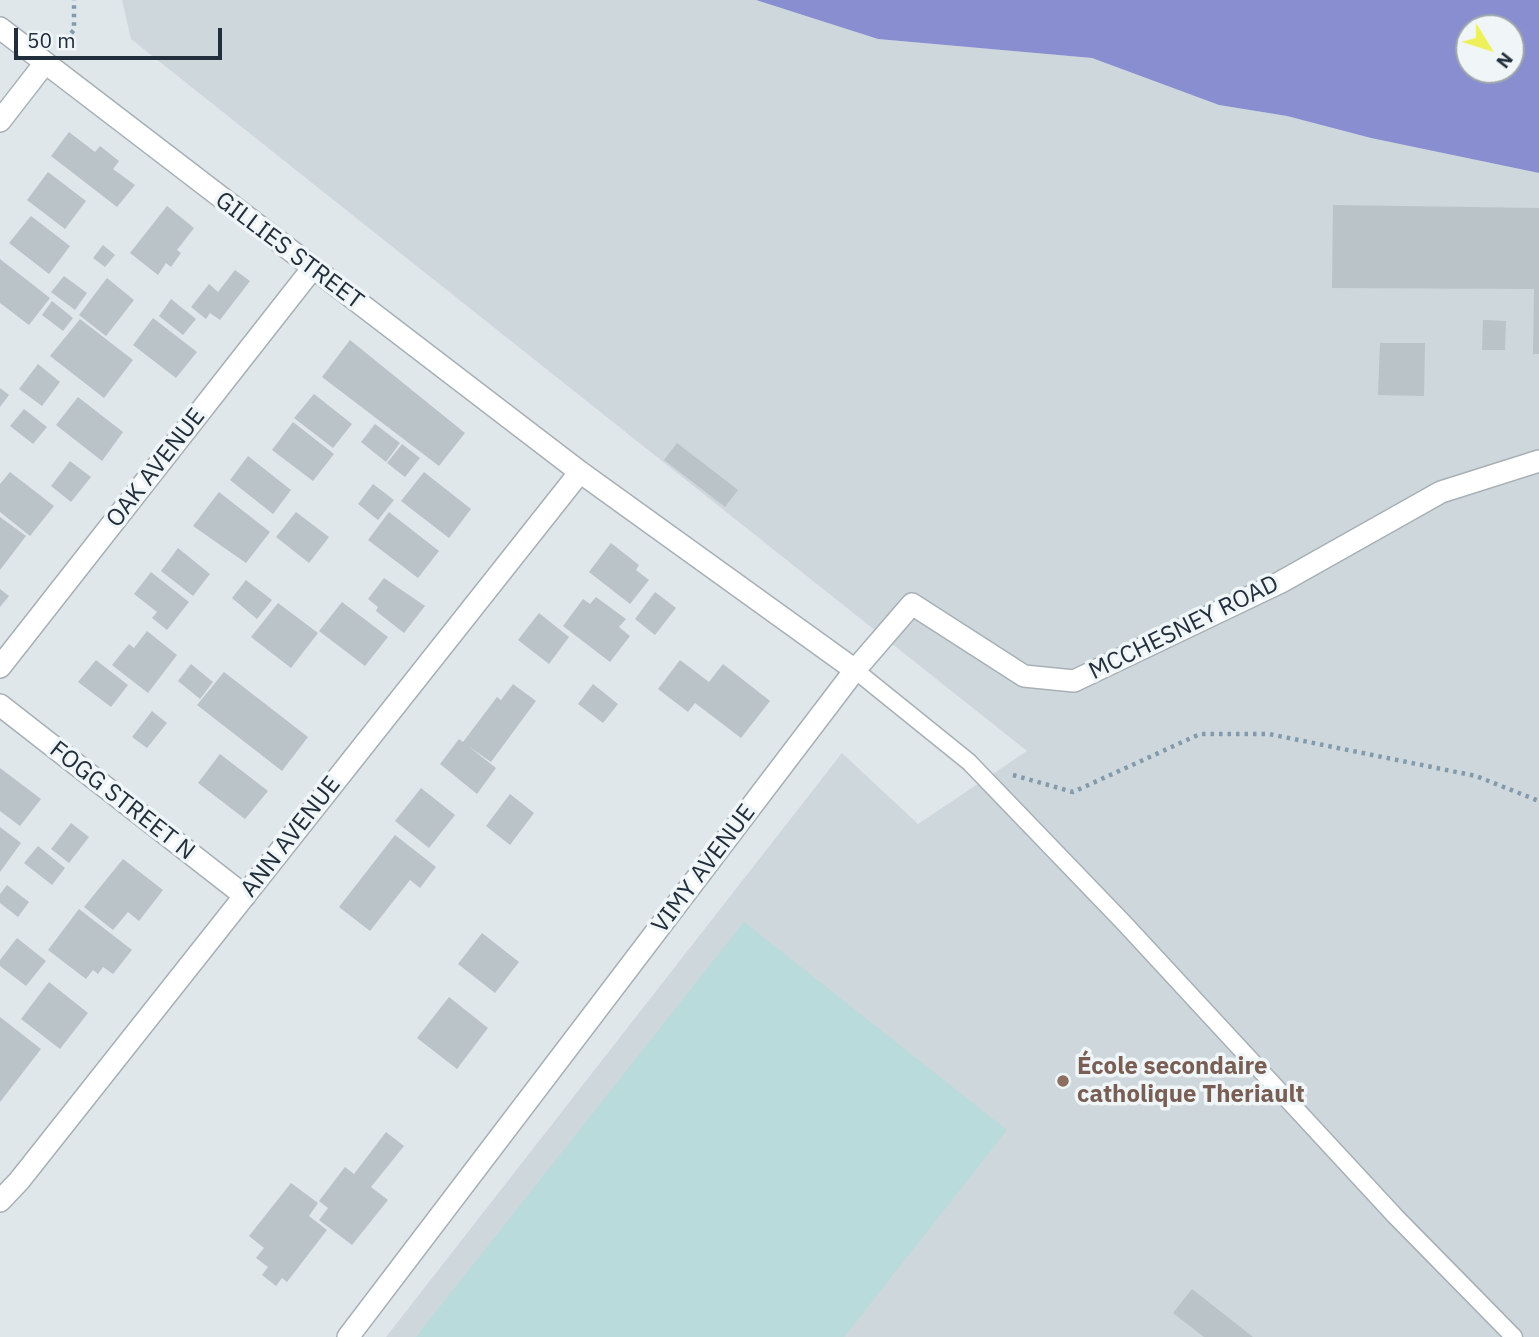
<!DOCTYPE html>
<meta charset="utf-8">
<style>
body{margin:0}
#map{position:relative;width:1539px;height:1337px;overflow:hidden;background:#e0e7eb;font-family:"IBM Plex Sans",sans-serif}
canvas{display:block}
.north{position:absolute;left:1455px;top:14px;width:70px;height:70px;box-sizing:border-box;background:#f0f6f7;border:2px solid #9da6ac;border-radius:50%;rotate:128deg;font-size:19px;font-weight:700;line-height:28px;text-align:center;color:#212e3b}
.north::after{content:'';display:block;margin:auto;width:24px;height:32px;background:#eef059;clip-path:polygon(50% 0,100% 100%,50% 72%,0 100%)}
.scale{position:absolute;left:14px;top:28px;width:208px;height:32px;box-sizing:border-box;border:4px solid #212e3b;border-top:0;padding-left:9px;font-size:21px;line-height:24px;white-space:nowrap;color:#212e3b;-webkit-text-stroke:5px #f0f6f7;paint-order:stroke}
</style>
<div id="map">
<canvas width="1539" height="1337"></canvas>
<div class="north">N</div>
<div class="scale">50 m</div>
</div>
<script>
const context = document.querySelector('canvas').getContext('2d');
context.lineJoin = 'round';
function fillPath(path, color) {
  context.fillStyle = color;
  context.fill(path, 'evenodd');
}
function trace(path, color, width, dash) {
  context.strokeStyle = color;
  context.lineWidth = width;
  context.lineCap = dash ? 'butt' : 'round';
  context.setLineDash(dash || []);
  context.stroke(path);
}
function label(font, color, halo, rows, align = 'center') {
  context.font = font + ' "IBM Plex Sans",sans-serif';
  context.lineWidth = 7;
  context.setLineDash([]);
  context.textBaseline = 'middle';
  context.strokeStyle = halo;
  context.fillStyle = color;
  for (const [text, x, y, turn = 0] of rows) {
    context.save();
    context.translate(x, y);
    context.rotate((+turn || 0) * Math.PI / 180);
    context.textAlign = isNaN(turn) ? turn : align;
    if (halo) context.strokeText(text, 0, 0);
    context.fillText(text, 0, 0);
    context.restore();
  }
}
fillPath(new Path2D(`
 M122,0H756L878,39L1092,58L1219,105L1287,116L1371,138L1539,173V1337H386L842,753L918,824L1027,751L131,39Z`), '#ced7db');
fillPath(new Path2D(`
 M744,922L1007,1130L844,1337H416Z`), '#b9dbdc');
fillPath(new Path2D(`
 M756,0H1539V173L1371,138L1287,116L1219,105L1092,58L878,39ZM1469,28H1511V70H1469Z`), '#888ecf');
fillPath(new Path2D(`
 M69,132L95,152L100,146L119,161L113,169L135,185L117,207L51,156Z
 M48,172L86,201L65,229L27,200Z
 M1333,205L1539,208V354H1533L1534,289L1332,288Z
 M167,206L194,228L177,250L181,253L171,267L166,263L158,275L130,253Z
 M31,216L70,246L49,274L9,243Z
 M103,245L115,255L105,267L93,258Z
 M0,259L50,298L29,325L0,303Z
 M235,270L250,281L220,320L210,313L206,319L191,307L209,284L218,292Z
 M64,276L87,293L75,310L51,292Z
 M107,278L134,300L106,336L79,315Z
 M171,299L196,319L183,335L159,316Z
 M52,301L73,318L63,331L42,315Z
 M153,318L197,352L176,378L133,345Z
 M80,319L133,360L104,398L50,356Z
 M1483,320L1506,321L1505,350H1482Z
 M350,340L465,433L439,466L322,377Z
 M1380,343H1425L1424,396L1378,395Z
 M38,364L60,382L42,406L19,389Z
 M0,388L9,395L0,407Z
 M314,394L352,424L333,448L294,418Z
 M78,397L123,432L102,461L56,425Z
 M24,409L47,427L33,444L10,426Z
 M293,422L334,454L313,481L272,450Z
 M375,424L400,443L386,462L361,442Z
 M677,443L738,490L725,507L664,460Z
 M402,444L420,458L405,477L387,463Z
 M248,456L291,490L273,514L230,480Z
 M70,461L91,477L71,502L51,486Z
 M10,472L54,506L30,536L0,512V484Z
 M424,472L471,509L449,538L401,501Z
 M373,484L394,500L378,520L358,504Z
 M219,492L270,532L246,563L193,526Z
 M296,512L329,537L309,563L276,537Z
 M389,512L439,551L418,578L368,540Z
 M0,517L26,536L0,570Z
 M611,543L639,565L636,570L649,580L630,604L589,572Z
 M178,548L210,574L193,596L161,571Z
 M151,572L189,602L167,630L152,618L157,612L134,594Z
 M384,578L425,606L404,633L376,611L378,607L368,599Z
 M246,580L272,600L257,619L232,598Z
 M0,589L9,596L0,607Z
 M655,592L676,608L655,635L635,619Z
 M596,597L626,619L619,627L630,636L610,662L563,626L583,599L590,604Z
 M342,602L388,637L365,666L319,631Z
 M278,603L318,633L291,668L251,637Z
 M539,613L569,637L549,664L518,640Z
 M147,631L177,655L148,693L112,665L129,644L134,648Z
 M96,660L128,685L111,707L78,682Z
 M680,660L709,682L723,664L770,701L741,738L695,703L688,712L658,689Z
 M191,664L213,682L200,699L178,681Z
 M224,672L308,737L282,771L197,705Z
 M513,684L536,701L491,762L468,746L496,768L477,794L440,764L459,739L463,742L497,697L501,700Z
 M593,684L618,704L603,723L578,704Z
 M152,711L167,723L147,748L132,737Z
 M220,754L268,791L245,819L198,783Z
 M0,768L41,799L20,826L0,811Z
 M421,788L455,815L429,848L395,821Z
 M510,794L534,813L510,845L486,826Z
 M71,823L89,837L69,863L51,849Z
 M0,827L21,843L0,872Z
 M395,835L436,867L420,888L410,880L370,931L339,907Z
 M38,846L65,868L52,885L24,863Z
 M123,859L163,890L139,921L128,912L113,930L84,907Z
 M7,885L29,902L18,917L0,903V894Z
 M79,909L132,950L113,974L103,967L98,974L93,970L86,979L48,950Z
 M482,933L519,962L495,993L458,964Z
 M17,938L46,961L26,986L0,966V960Z
 M49,982L88,1013L60,1049L21,1019Z
 M449,997L488,1028L457,1069L417,1038Z
 M0,1017L41,1049L0,1102Z
 M386,1132L404,1146L371,1187L388,1200L352,1245L319,1220L328,1208L319,1201L345,1167L354,1174Z
 M291,1183L318,1203L309,1216L327,1230L287,1282L282,1278L276,1286L262,1275L268,1267L256,1258L264,1248L249,1236Z
 M1192,1289L1253,1337H1204L1173,1313Z`), '#b9c3c8');
const lane = new Path2D(`
 M855,670L969,762L1124,923L1396,1217L1514,1337`);
const street = new Path2D(`
 M0,28L580,472L855,670
 M0,121L45,63
 M0,667L312,269
 M0,705L245,896
 M0,1201L19,1181L580,472
 M348,1337L855,670L912,604L1024,676L1074,681L1281,582L1441,492L1539,461`);
trace(lane, '#a7b0b6', 19);
trace(street, '#a7b0b6', 24);
trace(new Path2D(`
 M60,46L74,30V0
 M1013,775L1073,792L1200,734H1269L1476,776L1539,801`), '#819aae', 4.5, [3.5, 5]);
trace(lane, '#fff', 16);
trace(street, '#fff', 21);
for (const [x, y, r, color] of [
 [1063,1081,7,"#8d6e63"]
]) {
  const dot = new Path2D();
  dot.arc(x, y, r, 0, 2 * Math.PI);
  context.fillStyle = color;
  context.fill(dot);
  trace(dot, '#f0f6f7', 2.5);
}
label('24px', '#212e3b', '#f0f6f7', [
 ["GILLIES STREET",289,251,37],
 ["OAK AVENUE",156,468,-52],
 ["MCCHESNEY ROAD",1184,628,-26],
 ["FOGG STREET N",122,801,38],
 ["ANN AVENUE",291,837,-52],
 ["VIMY AVENUE",704,869,-53]
]);
label('bold 24px', '#785e54', '#f0f6f7', [
 ["École secondaire",1077,1067],
 ["catholique Theriault",1077,1095]
], 'left');
</script>
